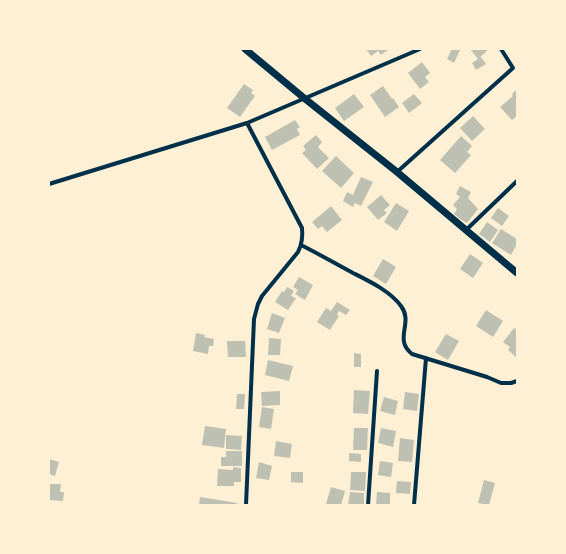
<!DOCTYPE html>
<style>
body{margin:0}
#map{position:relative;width:566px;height:554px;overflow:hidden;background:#fdf0d5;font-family:"DejaVu Sans",sans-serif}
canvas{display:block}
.frame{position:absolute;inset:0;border:50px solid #fdf0d5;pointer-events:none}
</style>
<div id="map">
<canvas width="566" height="554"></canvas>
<div class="frame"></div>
</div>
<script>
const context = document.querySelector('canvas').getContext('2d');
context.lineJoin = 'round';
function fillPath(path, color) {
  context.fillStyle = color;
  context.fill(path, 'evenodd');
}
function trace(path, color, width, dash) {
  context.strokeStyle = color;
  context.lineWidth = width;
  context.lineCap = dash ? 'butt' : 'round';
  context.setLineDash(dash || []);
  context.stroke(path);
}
fillPath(new Path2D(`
 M366,49H389L381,55L378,51L371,56Z
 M452,49L460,50L454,63L447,59Z
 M470,49H489L478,59Z
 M481,57L486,64L476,70L472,63Z
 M422,62L430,73L425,77L429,82L420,89L408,73Z
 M244,84L253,90L251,93L255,96L240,117L227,108Z
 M383,86L392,99L393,98L399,107L385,117L370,95Z
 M517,89V116L512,120L500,107L513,96L512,94Z
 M354,94L364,107L344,121L335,108Z
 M414,94L422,103L409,113L402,103Z
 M473,116L485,129L472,141L460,128Z
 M295,120L300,127L297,129L300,135L272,150L265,137Z
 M316,135L322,142L318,147L329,158L317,169L302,153L306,150L303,146Z
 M461,136L472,146L467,152L471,155L455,173L440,160Z
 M336,156L354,173L341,188L322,171Z
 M361,177L373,182L361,206L355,203L353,207L343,201L347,192L353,195Z
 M460,186L471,192L468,198L478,209L467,223L460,219L454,214L457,209L453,205L460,197L456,194Z
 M381,195L390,205L384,210L387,213L378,220L367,207Z
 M396,203L409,211L397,231L384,222Z
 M331,206L342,220L327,232L322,226L318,229L312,222Z
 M498,208L509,216L502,226L491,218Z
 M487,222L498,230L490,242L479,234Z
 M501,229L517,239V244L511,255L492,243Z
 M470,254L483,263L473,278L460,269Z
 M383,259L396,267L386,284L373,276Z
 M299,277L313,285L305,300L295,294L298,290L293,287Z
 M287,287L294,291L291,296L296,298L288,310L275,302L282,291L284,292Z
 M337,302L350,310L346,315L339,311L337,315L339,316L330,330L317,322L326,308L331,311Z
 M486,310L503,321L493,337L476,326Z
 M272,313L285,318L279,333L267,329Z
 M514,328L517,330V358L508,350L510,347L503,342Z
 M196,333L205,335L204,337L214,339L213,346H209L208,354L193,351Z
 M446,334L459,341L448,360L435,352Z
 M269,338L281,339L280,355H268Z
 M227,341H245L246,357H228Z
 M354,353L361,354V367H354Z
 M268,360L293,366L289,381L265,375Z
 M354,390L370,391L368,414L353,413Z
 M280,391V405L262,406L261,392Z
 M405,392L419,394L417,411L403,409Z
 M237,394H245L244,409H236Z
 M384,397L398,401L395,415L380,411Z
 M262,407L274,409L271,429L259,427Z
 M205,426L226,429L224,448L202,445Z
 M354,428H368L367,450H353Z
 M381,428L396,431L393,447L378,443Z
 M226,435L242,436L241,450L226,449Z
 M400,438L414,440L412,462L398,461Z
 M276,441L292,444L290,458L274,456Z
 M226,451H242V466H221V457H226Z
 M349,453L361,454V462L349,461Z
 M49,459L59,462L55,476L49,474Z
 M380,461L393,463L391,477L378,475Z
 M259,462L272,466L269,480L256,478Z
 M233,467L241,468V482H234V486H217L218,469L233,470Z
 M291,472H303V483L291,482Z
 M351,472H366L365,491L350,490Z
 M484,480L495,483L489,505L478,503Z
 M397,481L411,482L410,494L396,493Z
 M49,484H61L60,492H64L63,501L49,500Z
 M331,487L345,491L341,505L326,504Z
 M350,492L364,493V505H348Z
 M377,492L390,493V505H376Z
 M200,497L237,503V505H199Z`), '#bec0b2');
trace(new Path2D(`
 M397,172L513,68L501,49
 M49,184L247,123L420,49
 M466,230L517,181
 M301,245C319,254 336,264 353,273C369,281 390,291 401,306C414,323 393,339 412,354L487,377L501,383H511L517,381
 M246,505L254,319L258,304L262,296L298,252C302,244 303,237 302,228L247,123
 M368,505L377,371
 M414,505L426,358`), '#003049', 4);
trace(new Path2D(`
 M245,49L304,98L397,172L517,273`), '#003049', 7);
</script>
